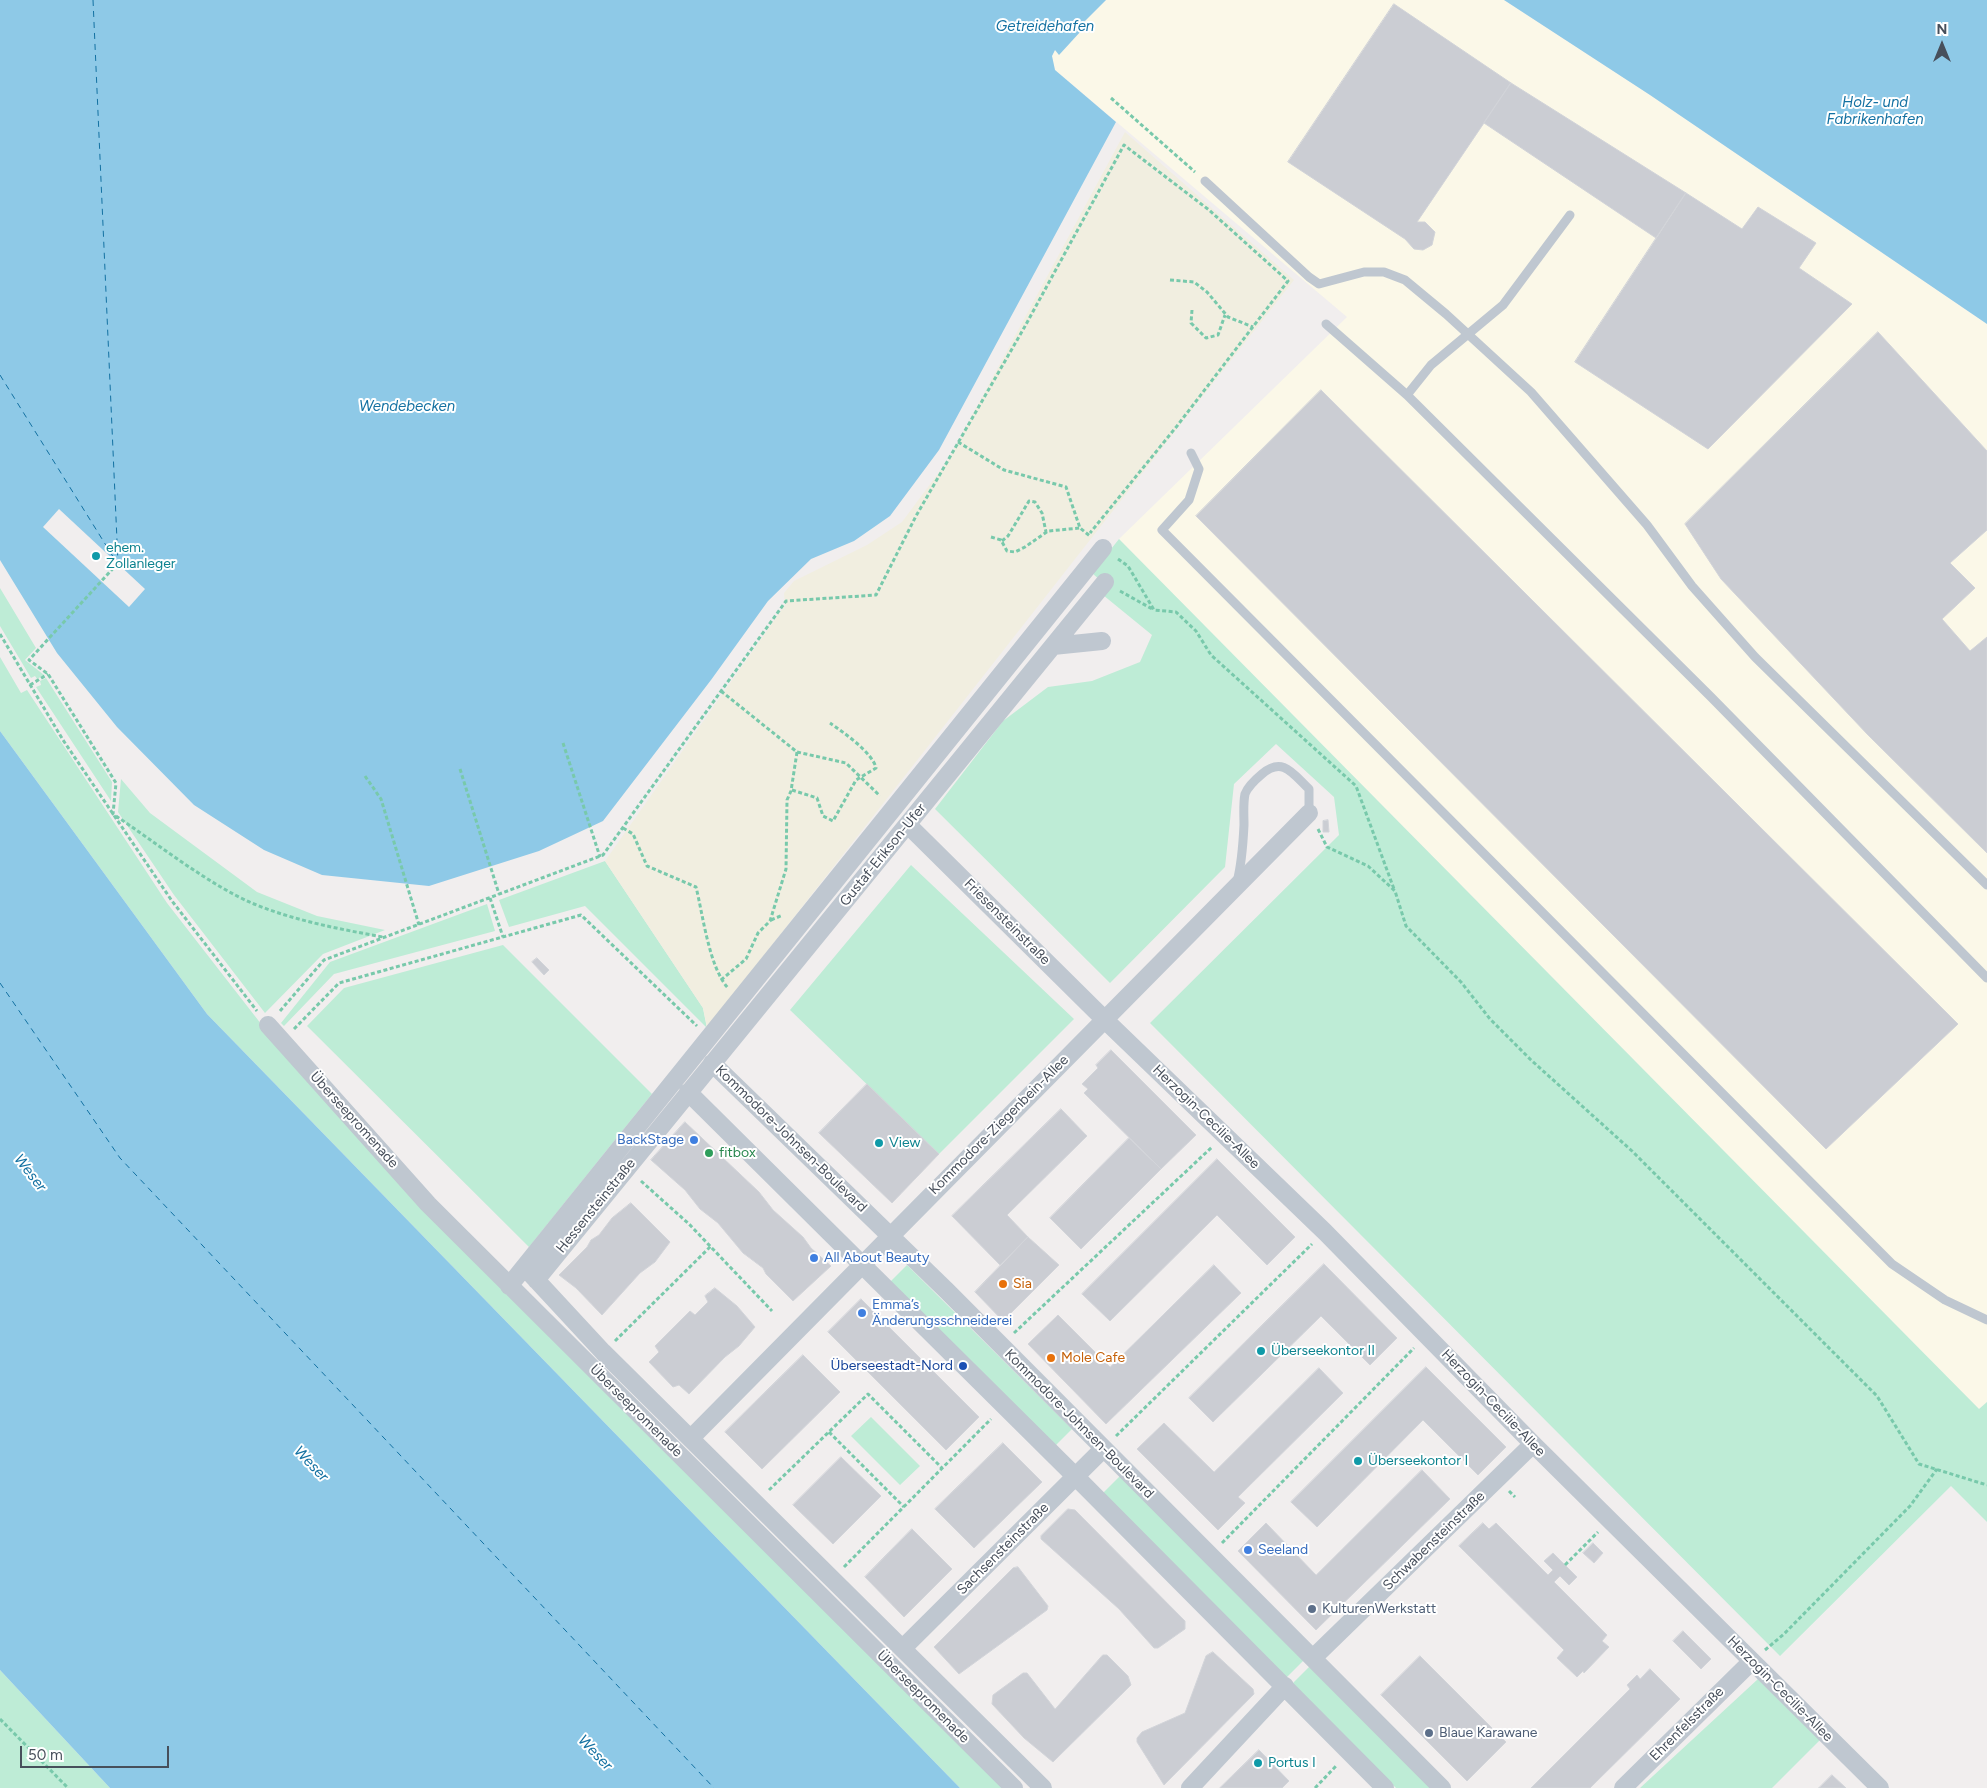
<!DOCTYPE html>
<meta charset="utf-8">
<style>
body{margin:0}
#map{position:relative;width:1987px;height:1788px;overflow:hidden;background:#f1eeee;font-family:Figtree,sans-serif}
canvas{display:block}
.north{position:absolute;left:1917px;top:20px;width:50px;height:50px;-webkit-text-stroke:4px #fff;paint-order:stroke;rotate:0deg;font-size:14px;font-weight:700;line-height:20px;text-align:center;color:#474f5b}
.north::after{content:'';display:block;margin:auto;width:18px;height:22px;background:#474f5b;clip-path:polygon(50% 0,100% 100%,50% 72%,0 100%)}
.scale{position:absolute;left:20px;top:1746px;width:149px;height:22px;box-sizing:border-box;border:2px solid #474f5b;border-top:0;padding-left:6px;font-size:15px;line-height:18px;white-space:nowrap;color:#474f5b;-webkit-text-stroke:4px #fff;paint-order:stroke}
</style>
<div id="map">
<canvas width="1987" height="1788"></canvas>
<div class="north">N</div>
<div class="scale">50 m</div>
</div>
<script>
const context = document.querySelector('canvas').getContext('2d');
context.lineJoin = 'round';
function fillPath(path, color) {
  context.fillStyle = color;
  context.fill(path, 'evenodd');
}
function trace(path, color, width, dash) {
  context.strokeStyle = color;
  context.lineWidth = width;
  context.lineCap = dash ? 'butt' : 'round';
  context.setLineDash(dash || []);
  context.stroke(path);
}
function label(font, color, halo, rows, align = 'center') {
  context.font = font + ' Figtree,sans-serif';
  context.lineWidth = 4;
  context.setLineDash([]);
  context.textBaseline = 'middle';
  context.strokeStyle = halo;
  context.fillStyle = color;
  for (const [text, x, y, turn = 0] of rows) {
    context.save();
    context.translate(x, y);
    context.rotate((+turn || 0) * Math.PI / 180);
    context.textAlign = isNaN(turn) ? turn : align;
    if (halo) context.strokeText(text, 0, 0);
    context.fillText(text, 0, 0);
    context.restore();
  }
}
fillPath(new Path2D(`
 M1106,0H1504L1650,95L1987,324V1402L1979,1409L1119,539L1347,317L1055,70L1052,56L1055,50L1060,54L1081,31L1078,28Z`), '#fbf8e8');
fillPath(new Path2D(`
 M1119,539L1979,1409L1987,1402V1522L1951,1486L1780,1656L1150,1023L1339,835L1334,797L1276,744L1234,784L1225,867L1110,983L935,809L1003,721L1048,687L1092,681L1140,662L1152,635L1103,595L1109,588L1092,573Z
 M0,588L36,648L25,660L44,675L37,679L35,676L31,678L0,626Z
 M0,657L21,693L27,690L167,903L272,1038L1003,1788H960L207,1014L0,731Z
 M46,678L112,782L111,801L36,687L41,685L40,681Z
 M121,779L150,813L257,892L317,916L385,930L323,954L265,1013L174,895L118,812Z
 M605,861L703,1008L707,1028L585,906L509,927L499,900Z
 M911,865L1074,1019L939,1154L790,1010Z
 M487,904L495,931L334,974L284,1026L281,1023L330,962Z
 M503,945L652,1094L529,1247L307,1026L344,988Z
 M907,1265L1072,1429L1055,1446L890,1282Z
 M871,1417L920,1466L900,1485L851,1436Z
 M1120,1476L1304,1660L1286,1678L1102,1494Z
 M1310,1666L1432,1788H1396L1292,1684Z
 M0,1670L110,1788H0Z
 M1758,1679L1820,1740L1772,1788H1640Z`), '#beecd6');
fillPath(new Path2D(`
 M1125,132L1294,280L707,1028L703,1008L605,861L785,605L784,593L794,581L867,545L902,522L948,460Z`), '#f1eee0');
fillPath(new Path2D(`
 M0,0H1106L1078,28L1081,31L1059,55L1055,50L1052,56L1055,70L1116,122L939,450L890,516L854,541L811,559L768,601L711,680L603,821L539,851L429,886L322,875L264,850L194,805L117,727L57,653L0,560Z
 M1504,0H1987V324L1650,95Z
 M0,731L207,1014L960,1788H110L0,1670Z`), '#8ec9e7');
fillPath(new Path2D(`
 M59,509L145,589L129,607L43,527Z`), '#f1eeee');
trace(new Path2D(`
 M93,0L118,563
 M0,375L117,563
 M0,983L120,1158L714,1788`), '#1371a2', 1, [6, 5]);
const building = new Path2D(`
 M1394,4L1511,83L1417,222H1425L1435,232L1432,245L1423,250L1414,249L1405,239L1288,162Z
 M1511,83L1686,193L1656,238L1484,123Z
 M1686,193L1742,229L1758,207L1816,243L1799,268L1852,304L1708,449L1575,362Z
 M1878,332L1987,451V530L1950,563L1975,588L1942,619L1970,651L1987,637V853L1868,735L1721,579L1685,524Z
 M1321,390L1958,1024L1826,1149L1196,516Z
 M1328,820L1329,832H1323V821Z
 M537,958L549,970L544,975L532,962Z
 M1111,1050L1196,1135L1161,1169L1084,1093L1088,1089L1082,1084L1098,1068L1096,1065Z
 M867,1084L939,1154L892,1203L819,1133Z
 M1061,1109L1087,1136L1007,1215L1028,1237L1000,1265L952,1216Z
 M685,1122L759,1192L773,1210L803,1237L811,1248L831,1266L793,1301L766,1274L763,1268L743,1253L718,1223L700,1209L685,1190L651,1160Z
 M1129,1138L1161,1169L1081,1249L1050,1218Z
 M1217,1159L1295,1237L1267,1265L1217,1215L1110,1321L1082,1294Z
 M631,1203L670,1242L655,1262L640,1273L602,1315L576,1288L559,1275L587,1247L591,1240L599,1235L612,1218Z
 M1028,1237L1059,1265L1003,1321L975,1292Z
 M1324,1264L1397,1338L1370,1365L1321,1316L1213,1422L1189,1398Z
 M1214,1265L1241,1293L1106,1424L1028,1344L1058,1315L1110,1367Z
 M715,1288L737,1306L755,1327L739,1346L725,1357L689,1394L679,1385L673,1387L649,1362L659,1352L655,1346L690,1311L695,1315L708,1302L705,1296Z
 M861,1299L979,1417L946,1450L828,1332Z
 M803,1355L840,1392L762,1469L725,1432Z
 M1426,1367L1506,1447L1478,1475L1423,1420L1317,1527L1291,1502Z
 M1319,1368L1343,1393L1238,1497L1245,1503L1218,1530L1137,1449L1164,1423L1214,1472Z
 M1003,1443L1042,1482L974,1548L935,1509Z
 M841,1457L881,1496L833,1544L793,1505Z
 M1422,1470L1450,1499L1316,1630L1238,1551L1266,1523L1316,1575Z
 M1068,1509L1075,1510L1185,1621V1629L1158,1648H1154L1119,1609L1041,1539V1536Z
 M1483,1523L1489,1529L1496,1523L1548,1575L1553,1570L1544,1561L1553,1553L1577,1577L1569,1585L1560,1576L1554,1582L1607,1635L1602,1641L1609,1647L1584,1673L1583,1671L1577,1677L1557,1658L1564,1650L1459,1546Z
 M912,1529L952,1569L904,1617L865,1577Z
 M1593,1543L1603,1553L1594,1563L1583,1553Z
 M1018,1567L1048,1606L1047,1610L959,1674L934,1647L1013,1568Z
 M1683,1631L1711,1659L1701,1669L1673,1641Z
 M1213,1652L1253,1689L1254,1694L1164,1785L1137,1742V1738L1142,1732L1185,1713L1206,1656Z
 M1103,1655H1107L1128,1676L1131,1685L1053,1762L1024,1738L992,1704L993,1695L1023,1673H1027L1055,1709Z
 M1420,1656L1506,1742L1467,1781L1381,1695Z
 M1650,1669L1680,1699L1590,1788H1531L1630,1689L1627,1685L1637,1675L1640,1679Z
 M1259,1750L1289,1781L1282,1788H1220Z
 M1832,1775L1846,1788H1819Z`);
fillPath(building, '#cbcdd3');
trace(building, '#d2d4d9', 1);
trace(new Path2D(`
 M1111,98L1195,172
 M1170,280L1194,282L1207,292L1228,317L1253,327
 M1192,310L1191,323L1206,338L1218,335L1225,315
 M958,442L1004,470L1066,487L1080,528L1090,536
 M991,537L1001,540L1007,551L1015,552L1025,547L1048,531L1080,528
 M1002,541L1008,536L1029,501L1035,502L1042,513L1046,532
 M1118,559L1128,566L1154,610L1176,612L1196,631L1211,655L1356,786L1394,889
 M118,563L29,660L48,674L116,783L113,814C155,842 209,885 254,904C296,921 339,929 383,937
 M1120,591L1154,610
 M0,634L63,740L172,901L257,1011
 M30,685L48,674
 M721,691L797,752L846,763L880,796
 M563,743L600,857
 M460,769L499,894
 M365,776L381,799L419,925
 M792,790L817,798L823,816L833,821L856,780L876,768C873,753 843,732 830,723
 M623,828L633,834L647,866L696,887C703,915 709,967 728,988
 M1318,829L1327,847L1368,866L1395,891L1406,926L1461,982L1490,1019L1531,1060L1632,1151L1877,1396L1919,1464L1987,1485
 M490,898L503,937
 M771,920L783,915
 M721,980L746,959L758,933L770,921L786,869L787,800L791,791L797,752
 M280,1011L324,960L603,855L786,601L876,595L916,516L1024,328L1124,145L1209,210L1288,281L1177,426L1090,533
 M294,1029L339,983L581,915L697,1026
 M641,1181L689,1224L772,1311
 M1014,1333L1212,1147
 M615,1341L711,1246
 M829,1432L904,1507
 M1116,1436L1312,1244
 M769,1490L868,1394L942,1468
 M1509,1491L1515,1497
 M1222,1543L1414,1348
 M1565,1565L1598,1532
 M844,1567L991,1419
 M1765,1650L1784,1634L1910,1506L1937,1469
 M0,1719L68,1788
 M1315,1788L1337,1765`), '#78c9ab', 3, [4, 2.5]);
trace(new Path2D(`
 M1205,181L1309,277L1319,284L1364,272H1384L1405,280L1446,314L1531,392L1647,525L1692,586L1755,657L1987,885
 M1326,324L1407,395L1711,697L1987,978
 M1407,395L1431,365L1503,305L1570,215
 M1191,453L1199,469L1189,500L1162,530L1892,1264L1945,1300L1987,1320
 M1237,882C1242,863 1243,845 1244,825C1244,815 1243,804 1245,794C1248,786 1256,779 1262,774C1283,756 1293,774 1309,789V813`), '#bfc7d0', 9);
trace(new Path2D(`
 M1053,646L1102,641
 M908,825L1105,1020L1325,1232L1533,1444L1880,1788
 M268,1025L428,1204L1014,1788
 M712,1063L946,1290L1442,1788
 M688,1092L1076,1477L1385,1788
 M528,1271L603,1352L1043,1788
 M536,1280L1105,582
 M509,1286L1103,548
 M691,1438L1309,813
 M903,1648L1103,1449
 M1313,1658L1533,1444
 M1190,1788L1285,1686
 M1623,1788L1752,1661`), '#bfc7d0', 18);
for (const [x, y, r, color] of [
 [96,556,5,"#0f9aa8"],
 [694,1140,5,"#3f7fe0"],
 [879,1143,5,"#0f9aa8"],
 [709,1153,5,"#2e9e5b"],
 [814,1258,5,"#3f7fe0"],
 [1003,1284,5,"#e8710a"],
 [862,1313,5,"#3f7fe0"],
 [1261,1351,5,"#0f9aa8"],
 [1051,1358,5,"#e8710a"],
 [963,1366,5,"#1a4fb4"],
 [1358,1461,5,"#0f9aa8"],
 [1248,1550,5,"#3f7fe0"],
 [1312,1609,5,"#5c6f8a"],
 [1429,1733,5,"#5c6f8a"],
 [1258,1763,5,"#0f9aa8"]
]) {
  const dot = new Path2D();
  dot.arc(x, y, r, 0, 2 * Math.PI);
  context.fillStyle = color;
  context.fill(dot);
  trace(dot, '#fff', 2);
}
label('14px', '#0d838f', '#fff', [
 ["ehem.",106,548],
 ["Zollanleger",106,564],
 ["View",889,1143],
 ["Überseekontor II",1271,1351],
 ["Überseekontor I",1368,1461],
 ["Portus I",1268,1763]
], 'left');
label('14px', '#474f5b', '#fff', [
 ["Gustaf-Erikson-Ufer",883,855,-51],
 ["Friesensteinstraße",1007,922,45],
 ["Herzogin-Cecilie-Allee",1206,1117,44],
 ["Überseepromenade",354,1120,48],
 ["Kommodore-Ziegenbein-Allee",999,1125,-45],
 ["Kommodore-Johnsen-Boulevard",791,1139,44],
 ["Hessensteinstraße",596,1206,-51],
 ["Herzogin-Cecilie-Allee",1493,1403,46],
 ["Überseepromenade",636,1411,45],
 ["Kommodore-Johnsen-Boulevard",1079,1424,45],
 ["Schwabensteinstraße",1434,1541,-44],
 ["Sachsensteinstraße",1003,1549,-45],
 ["Herzogin-Cecilie-Allee",1780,1689,45],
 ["Überseepromenade",923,1697,45],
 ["Ehrenfelsstraße",1687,1724,-45]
]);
label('14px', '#366cbe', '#fff', [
 ["BackStage",684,1140,"right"],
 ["All About Beauty",824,1258],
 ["Emma’s",872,1305],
 ["Änderungsschneiderei",872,1321],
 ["Seeland",1258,1550]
], 'left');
label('14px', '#27864d', '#fff', [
 ["fitbox",719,1153]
], 'left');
label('14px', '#c56008', '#fff', [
 ["Sia",1013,1284],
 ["Mole Cafe",1061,1358]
], 'left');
label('14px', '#164399', '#fff', [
 ["Überseestadt-Nord",953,1366]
], 'right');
label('14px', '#4e5e75', '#fff', [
 ["KulturenWerkstatt",1322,1609],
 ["Blaue Karawane",1439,1733]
], 'left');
label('italic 15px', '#1371a2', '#fff', [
 ["Getreidehafen",1045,27],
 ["Holz- und",1875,103],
 ["Fabrikenhafen",1875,120],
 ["Wendebecken",407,407],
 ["Weser",30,1173,52],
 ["Weser",311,1464,46],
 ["Weser",595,1753,46]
]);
</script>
